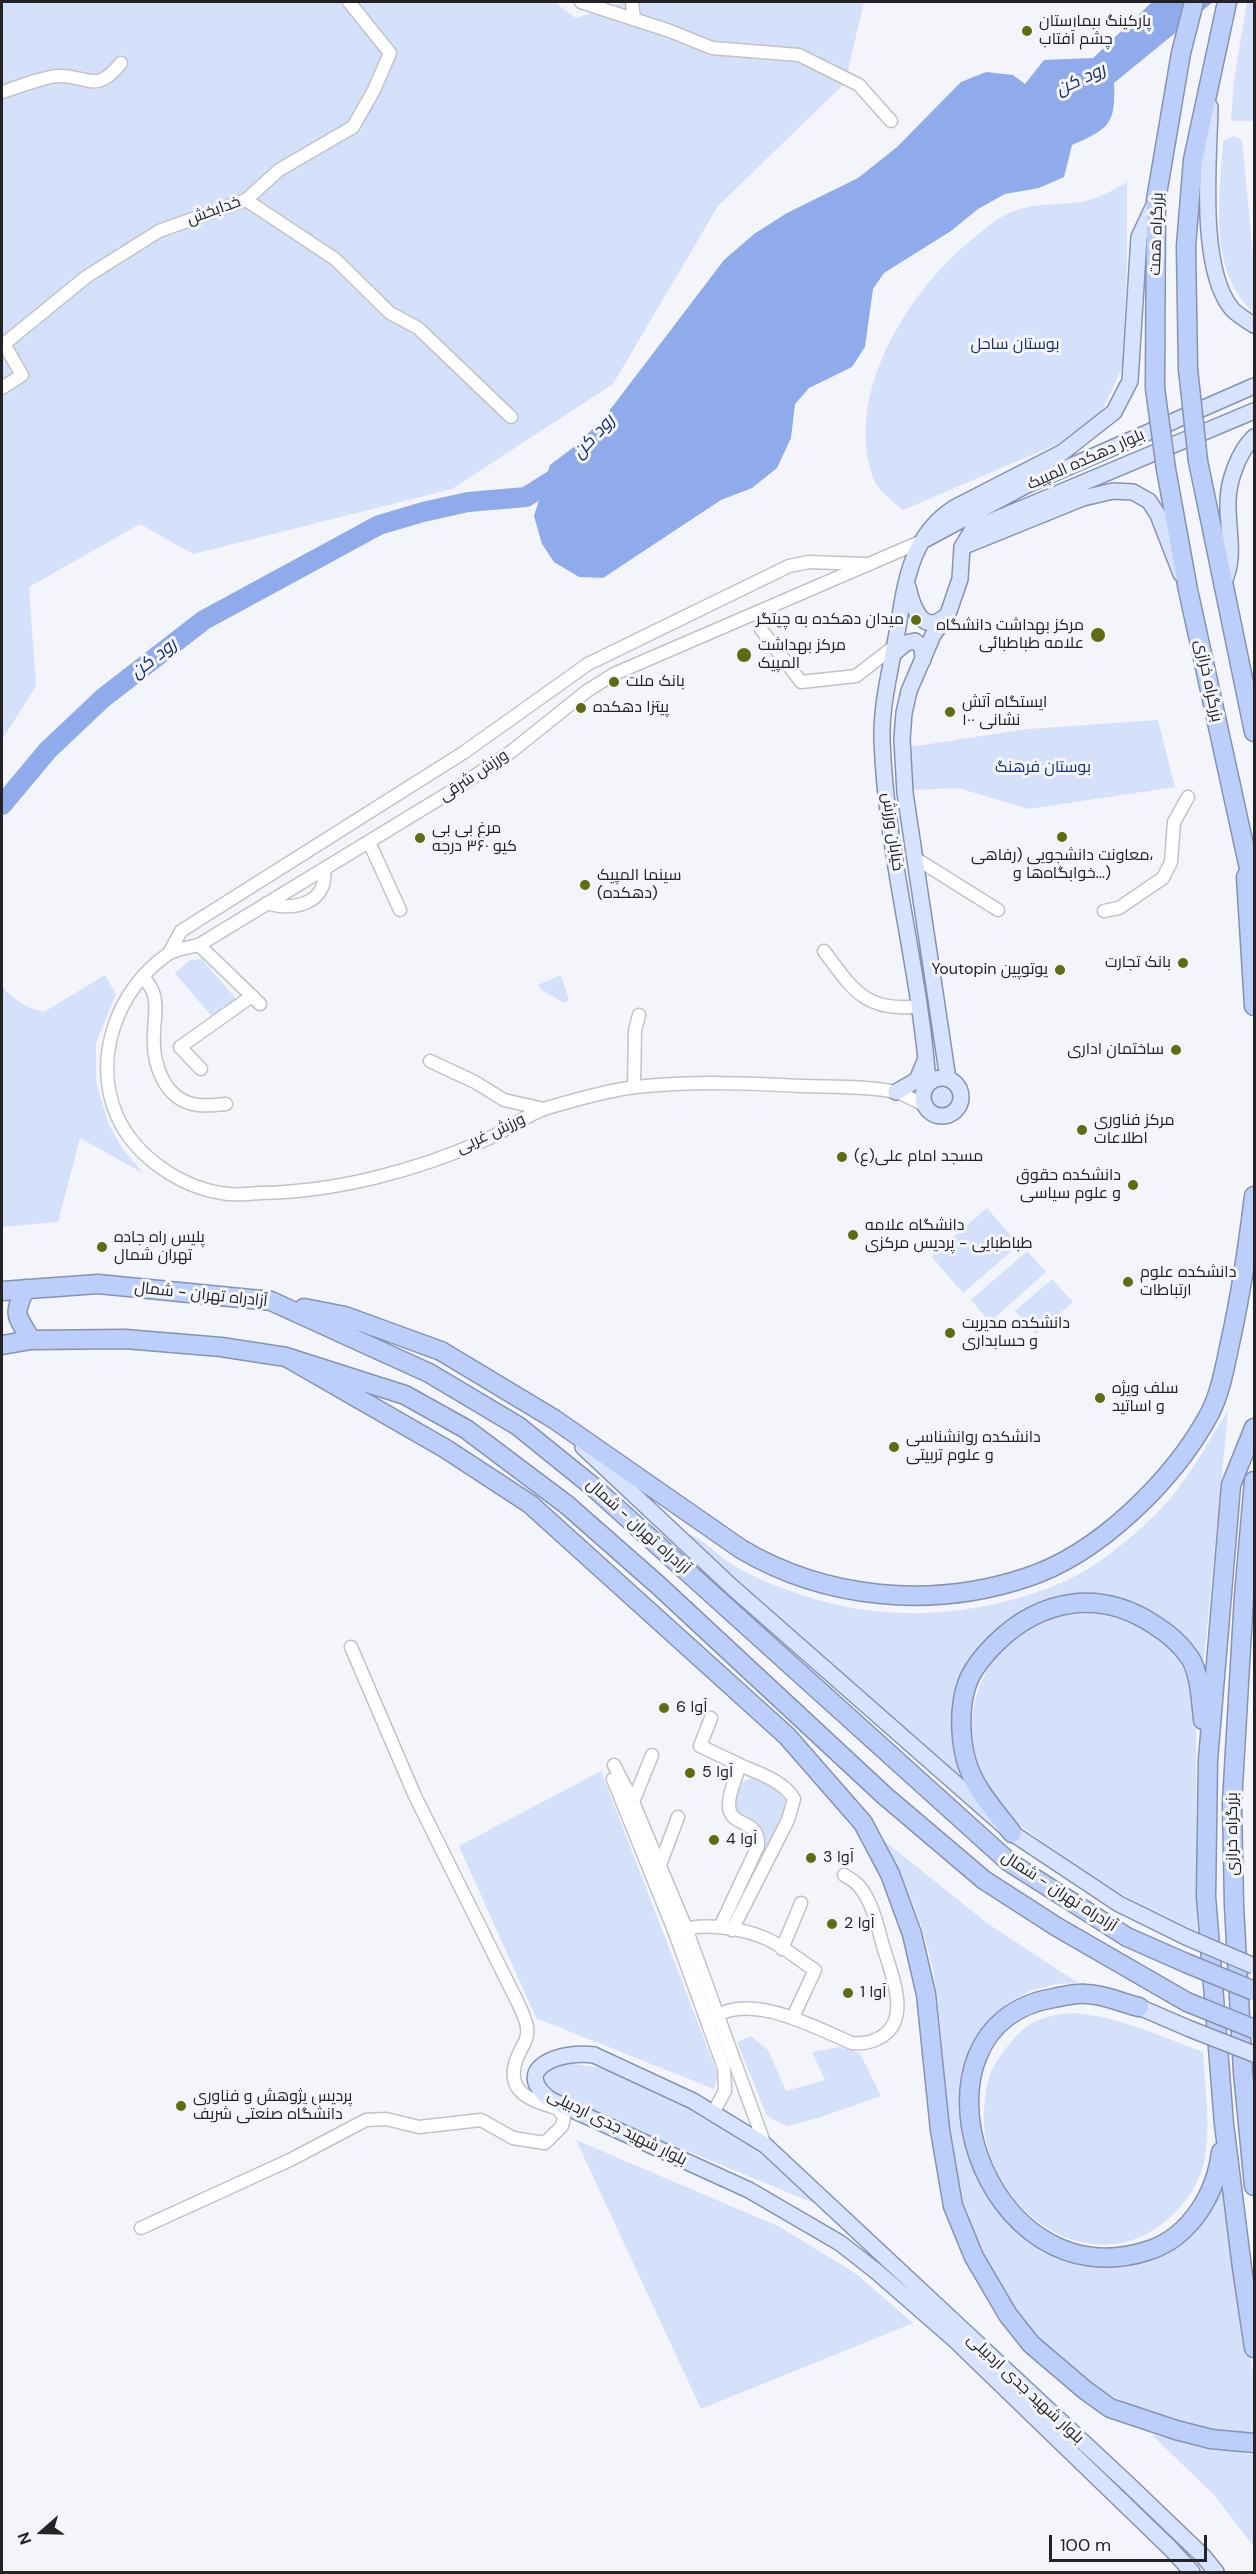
<!DOCTYPE html>
<meta charset="utf-8">
<style>
body{margin:0}
#map{position:relative;width:1256px;height:2574px;overflow:hidden;background:#f3f5fa;font-family:"DM Sans",sans-serif}
canvas{display:block}
.frame{position:absolute;inset:0;border:3px solid #232325;pointer-events:none}
.north{position:absolute;left:12px;top:2502px;width:60px;height:60px;-webkit-text-stroke:4px #f3f5fa;paint-order:stroke;rotate:250deg;font-size:16px;font-weight:700;line-height:24px;text-align:center;color:#232325}
.north::after{content:'';display:block;margin:auto;width:21px;height:27px;background:#232325;clip-path:polygon(50% 0,100% 100%,50% 72%,0 100%)}
.scale{position:absolute;left:1049px;top:2535px;width:158px;height:27px;box-sizing:border-box;border:3px solid #232325;border-top:0;padding-left:8px;font-size:18px;line-height:21px;white-space:nowrap;color:#232325;-webkit-text-stroke:4px #f3f5fa;paint-order:stroke}
</style>
<div id="map">
<canvas width="1256" height="2574"></canvas>
<div class="frame"></div>
<div class="north">N</div>
<div class="scale">100 m</div>
</div>
<script>
const context = document.querySelector('canvas').getContext('2d');
context.lineJoin = 'round';
function fillPath(path, color) {
  context.fillStyle = color;
  context.fill(path, 'evenodd');
}
function trace(path, color, width, dash) {
  context.strokeStyle = color;
  context.lineWidth = width;
  context.lineCap = dash ? 'butt' : 'round';
  context.setLineDash(dash || []);
  context.stroke(path);
}
function label(font, color, halo, rows, align = 'center') {
  context.font = font + ' "DM Sans",Cairo,sans-serif';
  context.lineWidth = 6;
  context.setLineDash([]);
  context.textBaseline = 'middle';
  context.strokeStyle = halo;
  context.fillStyle = color;
  for (const [text, x, y, turn = 0] of rows) {
    context.save();
    context.translate(x, y);
    context.rotate((+turn || 0) * Math.PI / 180);
    context.textAlign = isNaN(turn) ? turn : align;
    if (halo) context.strokeText(text, 0, 0);
    context.fillText(text, 0, 0);
    context.restore();
  }
}
fillPath(new Path2D(`
 M2,2H554L576,18L624,2H864L845,83L718,206L613,384L452,489L193,554L140,524L29,587L36,686L2,740Z
 M1247,2H1254V121H1231L1234,80Z
 M1234,136L1242,140L1254,264V313C1207,270 1220,199 1223,141Z
 M1127,182V266L1122,368L1100,415L1062,442L903,510C892,501 878,491 873,477C843,392 911,287 976,236C987,227 1000,216 1014,211C1040,201 1073,207 1099,197C1108,193 1118,187 1127,182Z
 M1158,720L1175,787L1029,809L958,788L913,790L910,747L1027,729Z
 M202,959L236,999L213,1018L175,973L190,960Z
 M105,975L116,994L96,1043V1081L108,1123L122,1148L143,1173L80,1138L58,1222L2,1227V986C13,1000 27,1008 44,1012Z
 M561,975L569,1000L564,1003L542,990L538,985Z
 M925 1097a16 16 0 1 1 32 0a16 16 0 1 1-32 0Z
 M987,1208L1019,1245L963,1293L931,1256Z
 M1027,1251L1046,1272L990,1322L971,1300Z
 M1052,1279L1073,1302L1036,1334L1015,1311Z
 M1228,1411L1203,1670C1198,1661 1193,1651 1187,1642C1169,1618 1132,1595 1101,1597C1087,1598 1073,1602 1060,1605C1048,1607 1035,1608 1024,1612C987,1624 954,1679 952,1717C951,1739 956,1759 961,1780L853,1686L688,1534C698,1535 717,1554 727,1561C749,1577 777,1586 802,1595C885,1624 983,1617 1063,1582C1097,1567 1129,1540 1155,1515C1185,1486 1205,1446 1228,1411Z
 M1090,1613C1136,1618 1177,1641 1191,1687C1194,1697 1194,1709 1196,1720L1197,1934C1129,1904 1071,1862 1011,1819C995,1804 983,1781 977,1760C958,1697 997,1628 1063,1616C1072,1614 1081,1614 1090,1613Z
 M601,1771L718,2075L714,2089L536,2018L459,1846Z
 M756,1776L786,1794L787,1807L774,1841L762,1849C773,1829 752,1822 739,1814L735,1805L740,1783Z
 M882,1839L987,1923L1078,1983L1057,1984L1032,1990L1007,2003L981,2032L968,2058L964,2086L1006,2218C1045,2261 1113,2282 1166,2251C1173,2246 1180,2238 1186,2232C1212,2207 1218,2202 1224,2166L1242,2305L1254,2378V2434C1188,2433 1121,2410 1071,2367C1058,2356 1044,2346 1033,2334C1004,2304 986,2268 971,2229C968,2220 962,2210 960,2200C943,2124 946,2046 933,1970C924,1924 904,1880 882,1839Z
 M1072,2013C1118,2016 1160,2036 1203,2052C1205,2089 1212,2130 1203,2166C1197,2187 1185,2204 1169,2218C1090,2290 978,2204 984,2110C986,2089 987,2075 999,2058C1020,2028 1033,2016 1072,2013Z
 M751,2036L768,2050L786,2091L825,2080L812,2052L840,2047L860,2053L881,2096L818,2118L787,2126L767,2116L737,2042Z
 M567,2063L601,2068L683,2105L770,2157L821,2206L564,2100L549,2089L542,2079L547,2068Z
 M576,2140L780,2227L855,2273L913,2323L701,2409Z
 M1152,2435L1254,2455V2547L1215,2496Z`), '#d5e1fb');
fillPath(new Path2D(`
 M1152,2H1213L1114,83C1116,124 1109,129 1072,145L1064,177L1039,188L1005,194L978,209L951,231L884,273L873,289L865,347L852,367L809,388L795,404L791,438L777,468L752,488L721,500L603,578L579,577L554,562L542,544L534,516L550,465L575,446L603,419L724,260L754,234L787,213L858,178L897,147L961,82L986,72L1013,75L1025,84L1044,60L1093,58Z`), '#8fabeb');
trace(new Path2D(`
 M2,805L48,750L103,698L204,620L379,525L423,512L468,502L526,497L556,478L562,471`), '#8fabeb', 20);
const minor = new Path2D(`
 M581,2L670,31L712,48L799,55L859,85L891,121
 M632,2L634,19
 M2,92C19,87 39,78 57,76C87,74 95,96 121,63
 M246,200L335,259L390,313L418,328L511,417
 M2,388L22,375L4,344L86,277L159,231L246,200L279,170L353,127L374,90L390,53L349,2
 M920,542L614,674L587,691L512,751L452,791L199,945C189,947 176,949 168,954C117,989 92,1059 117,1116C136,1158 183,1189 228,1194C238,1195 250,1194 260,1193C335,1192 416,1171 485,1140C506,1131 525,1115 547,1108C574,1100 609,1090 636,1087C692,1081 748,1083 803,1086C830,1087 871,1086 895,1092C905,1094 915,1101 925,1105
 M761,629L801,682L856,676L896,645
 M369,842L400,910
 M915,858L998,910
 M267,903C293,912 328,903 324,870
 M1104,911L1119,908L1163,878L1171,862L1174,822L1188,797
 M199,945L260,1004
 M824,951C853,990 866,1013 919,1006
 M169,953L181,931L463,753L588,664L789,566L809,562L865,564
 M144,977C147,982 151,987 153,992C158,1005 154,1021 154,1034C152,1063 164,1101 198,1105C207,1106 217,1105 226,1104
 M430,1061L475,1082L504,1100L544,1109
 M201,1069L180,1047L252,996
 M634,1087L635,1031L639,1015
 M351,1647L415,1796L519,2005C522,2012 526,2020 527,2027C529,2040 521,2047 517,2058C504,2093 531,2100 559,2109
 M711,1718L700,1746L740,1765
 M614,1765L633,1802L686,1928L765,2145
 M613,1779L675,1933L724,2068L725,2091L713,2113
 M633,1802L652,1755
 M660,1865L678,1817
 M720,1927L758,1846C760,1818 731,1828 729,1807C728,1794 736,1778 740,1765C758,1773 784,1781 794,1799L788,1820L732,1930
 M679,1931C702,1922 743,1928 767,1939C783,1946 799,1960 815,1970L793,2017
 M782,1949L801,1903
 M711,2019C750,1990 815,2028 852,2043C862,2044 870,2043 879,2038C913,2021 891,1973 883,1946C878,1927 872,1901 859,1886C856,1882 849,1878 844,1875
 M141,2228L290,2160L366,2120L386,2119L419,2127L481,2120L513,2138L545,2143L562,2126L564,2117L554,2103`);
const major = new Path2D(`
 M1210,107C1209,159 1198,268 1232,309C1239,316 1246,320 1254,325
 M926,539L1025,486L1254,386
 M962,547L1083,498L1113,491L1133,492L1149,501L1158,515L1181,574
 M1222,585C1237,560 1227,529 1228,502C1228,481 1239,451 1254,437
 M908,587C912,605 922,637 946,616
 M894,653L906,643L915,641L922,647L923,660
 M923 1097a19 19 0 1 1 38 0a19 19 0 1 1-38 0Z
 M948,1079L905,793L902,739L904,713L909,691L933,635L948,614L960,579L962,547L973,529L1254,411
 M928,1083C920,968 886,855 882,740C881,702 892,664 898,627C906,580 911,536 954,508L1063,452L1114,412L1130,381L1139,237L1155,203
 M896,1092L917,1080L925,1061
 M583,1447L732,1587L1012,1833L1119,1904L1186,1937
 M1139,2007L1190,2029
 M1192,2572L1171,2549L955,2340L877,2272L840,2243L749,2190L551,2100C508,2068 563,2050 594,2055L693,2101L765,2145L1127,2483L1203,2556L1216,2572`);
const highway = new Path2D(`
 M1188,369L1186,246L1193,160L1227,2
 M1155,388L1156,200L1181,53L1194,2
 M1198,461L1254,732
 M1166,469L1188,590L1254,891
 M1246,877L1254,1006
 M25,1289C12,1318 17,1314 31,1340
 M2,1291L98,1284L271,1301L429,1373L518,1426L591,1485L1009,1862L1127,1937L1186,1963
 M304,1308L345,1316L441,1351L554,1419L741,1549C825,1599 931,1609 1025,1578C1098,1555 1174,1480 1210,1413C1221,1391 1225,1366 1230,1343C1241,1294 1248,1246 1254,1196
 M2,1345L31,1340L125,1339L221,1347L286,1357L405,1395L466,1429L567,1505L658,1585L885,1796L984,1880L1057,1927L1187,2002
 M286,1357L446,1449L530,1504L787,1736L863,1823L890,1874L912,1934L926,1994L940,2130L953,2206L974,2257L1008,2315L1031,2344L1085,2390L1110,2408L1176,2430L1211,2439L1254,2443
 M1254,1428L1231,1485L1208,1760L1206,1896L1224,2124L1242,2268L1254,2348
 M1254,1481L1244,1596L1232,1803L1234,1905L1243,2072L1254,2186
 M1012,1833C995,1810 974,1789 966,1760C960,1737 959,1707 967,1684C972,1669 985,1654 996,1643C1041,1599 1099,1589 1153,1624C1168,1633 1180,1643 1190,1658C1200,1674 1201,1701 1203,1720
 M1139,2007C1122,2003 1103,1994 1086,1994C1076,1993 1064,1996 1054,1998C893,2024 981,2307 1150,2250C1191,2236 1216,2193 1221,2152`);
trace(minor, '#c1c3c7', 15);
trace(major, '#8693b0', 18);
trace(highway, '#8693b0', 21);
trace(minor, '#fff', 12);
trace(major, '#d7e2fd', 15);
trace(highway, '#bccffb', 18);
const majorBridge = new Path2D(`
 M1186,1937L1254,1966
 M1190,2029L1254,2054`);
const highwayBridge = new Path2D(`
 M1188,369L1198,461
 M1155,388L1166,469
 M1186,1963L1254,1991
 M1187,2002L1254,2029`);
trace(majorBridge, '#8693b0', 18, []);
trace(highwayBridge, '#8693b0', 21, []);
trace(majorBridge, '#d7e2fd', 15);
trace(highwayBridge, '#bccffb', 18);
for (const [x, y, r, color] of [
 [1027,31,6,"#616b11"],
 [916,620,6,"#616b11"],
 [1098,635,8,"#616b11"],
 [744,655,8,"#616b11"],
 [614,682,6,"#616b11"],
 [581,708,6,"#616b11"],
 [950,712,6,"#616b11"],
 [1062,837,6,"#616b11"],
 [420,838,6,"#616b11"],
 [585,885,6,"#616b11"],
 [1183,963,6,"#616b11"],
 [1060,970,6,"#616b11"],
 [1176,1050,6,"#616b11"],
 [1082,1130,6,"#616b11"],
 [842,1157,6,"#616b11"],
 [1133,1185,6,"#616b11"],
 [853,1235,6,"#616b11"],
 [102,1247,6,"#616b11"],
 [1128,1282,6,"#616b11"],
 [950,1333,6,"#616b11"],
 [1100,1398,6,"#616b11"],
 [894,1447,6,"#616b11"],
 [664,1708,6,"#616b11"],
 [690,1773,6,"#616b11"],
 [714,1840,6,"#616b11"],
 [811,1858,6,"#616b11"],
 [832,1924,6,"#616b11"],
 [848,1993,6,"#616b11"],
 [181,2106,6,"#616b11"]
]) {
  const dot = new Path2D();
  dot.arc(x, y, r, 0, 2 * Math.PI);
  context.fillStyle = color;
  context.fill(dot);
  trace(dot, '#f3f5fa', 2);
}
label('16px', '#232325', '#f3f5fa', [
 ["پاركينگ بيمارستان",1039,22],
 ["چشم آفتاب",1039,40],
 ["میدان دهکده به چیتگر",904,620,"right"],
 ["مرکز بهداشت دانشگاه",1084,626,"right"],
 ["علامه طباطبائی",1084,644,"right"],
 ["مرکز بهداشت",758,646],
 ["المپیک",758,664],
 ["بانک ملت",626,682],
 ["ایستگاه آتش",962,703],
 ["نشانی ۱۰۰",962,721],
 ["پیتزا دهکده",593,708],
 ["مرغ بی بی",432,829],
 ["کیو ۳۶۰ درجه",432,847],
 ["معاونت دانشجویی (رفاهی،",1062,856,"center"],
 ["خوابگاه‌ها و...)",1062,874,"center"],
 ["سینما المپیک",597,876],
 ["(دهکده)",597,894],
 ["بانک تجارت",1171,963,"right"],
 ["Youtopin یوتوپین",1048,970,"right"],
 ["ساختمان اداری",1164,1050,"right"],
 ["مرکز فناوری",1094,1121],
 ["اطلاعات",1094,1139],
 ["مسجد امام علی(ع)",854,1157],
 ["دانشکده حقوق",1121,1176,"right"],
 ["و علوم سیاسی",1121,1194,"right"],
 ["دانشگاه علامه",865,1226],
 ["طباطبایی - پردیس مرکزی",865,1244],
 ["پلیس راه جاده",114,1238],
 ["تهران شمال",114,1256],
 ["دانشکده علوم",1140,1273],
 ["ارتباطات",1140,1291],
 ["دانشکده مدیریت",962,1324],
 ["و حسابداری",962,1342],
 ["سلف ویژه",1112,1389],
 ["و اساتید",1112,1407],
 ["دانشکده روانشناسی",906,1438],
 ["و علوم تربیتی",906,1456],
 ["آوا 6",676,1708],
 ["آوا 5",702,1773],
 ["آوا 4",726,1840],
 ["آوا 3",823,1858],
 ["آوا 2",844,1924],
 ["آوا 1",860,1993],
 ["پردیس پژوهش و فناوری",193,2097],
 ["دانشگاه صنعتی شریف",193,2115]
], 'left');
label('16px', '#232325', '#f3f5fa', [
 ["خدابخش",214,211,-20],
 ["بزرگراه همت",1157,234,-88],
 ["بلوار دهکده المپیک",1086,460,-24],
 ["بزرگراه خرازی",1208,681,78],
 ["ورزش شرقی",474,776,-34],
 ["خیابان ورزش",892,832,82],
 ["ورزش غربی",491,1134,-25],
 ["آزادراه تهران - شمال",201,1295,6],
 ["آزادراه تهران - شمال",638,1527,42],
 ["بزرگراه خرازی",1233,1834,-90],
 ["آزادراه تهران - شمال",1059,1892,33],
 ["بلوار شهید جدی اردبیلی",617,2128,26],
 ["بلوار شهید جدی اردبیلی",1025,2389,43]
]);
label('16px', '#193079', '#f3f5fa', [
 ["بوستان ساحل",1015,345],
 ["بوستان فرهنگ",1043,768]
]);
label('italic 18px', '#142a72', '#f3f5fa', [
 ["رود کن",1081,80,-25],
 ["رود کن",594,437,-47],
 ["رود کن",154,659,-38]
]);
</script>
